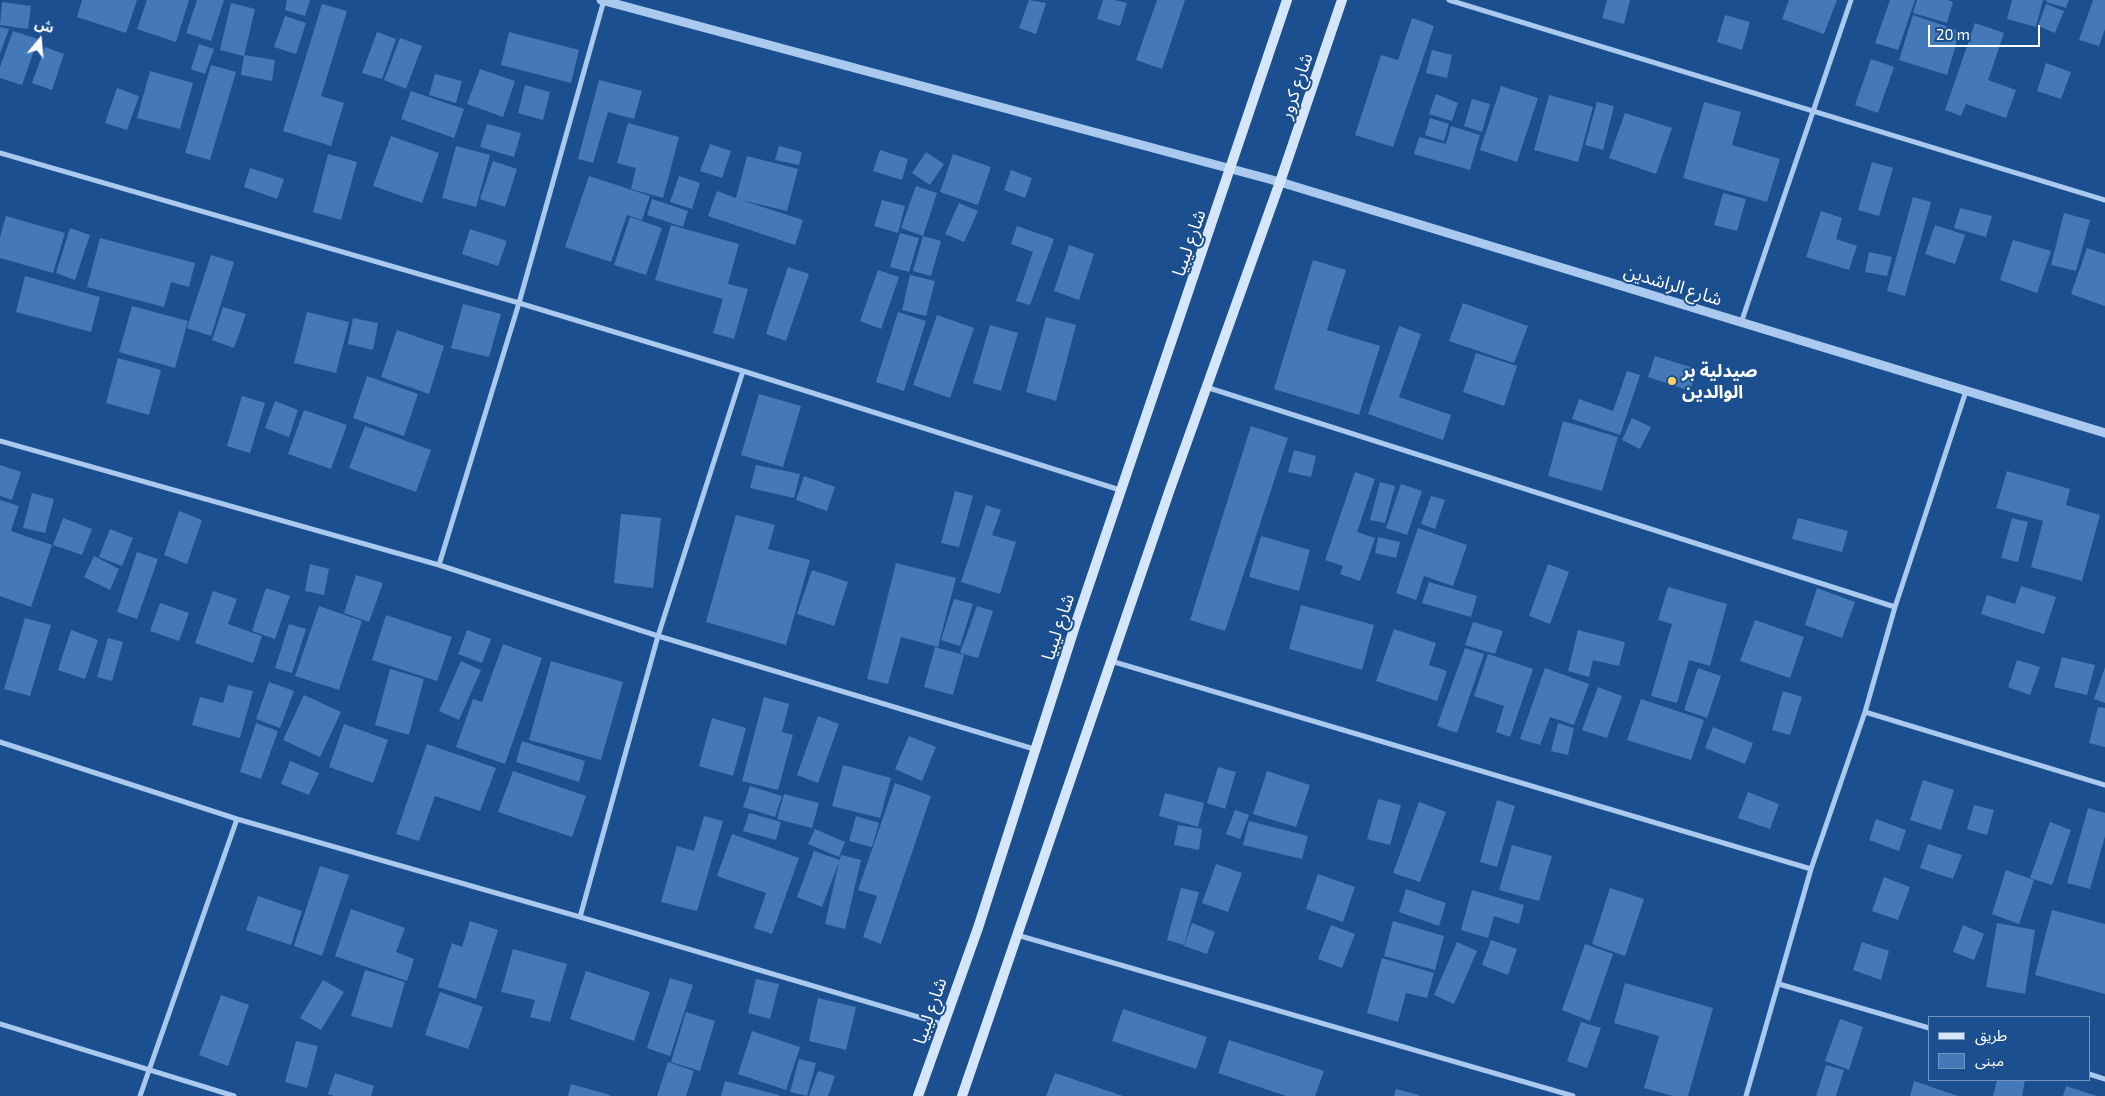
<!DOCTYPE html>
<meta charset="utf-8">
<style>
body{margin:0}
#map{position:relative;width:2105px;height:1096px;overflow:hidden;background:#1b4f8f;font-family:"Exo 2","Noto Sans Arabic",sans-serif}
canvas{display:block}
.legend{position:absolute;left:1928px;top:1016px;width:162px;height:65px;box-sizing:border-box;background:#1b4f8f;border:1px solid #7695bc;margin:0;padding:6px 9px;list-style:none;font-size:15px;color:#fff}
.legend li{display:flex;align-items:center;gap:10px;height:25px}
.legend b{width:25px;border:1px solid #7695bc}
.north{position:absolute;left:15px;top:15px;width:50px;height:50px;-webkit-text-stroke:4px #1b4f8f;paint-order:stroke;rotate:17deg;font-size:14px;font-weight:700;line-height:20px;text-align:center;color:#fff}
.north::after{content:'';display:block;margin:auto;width:18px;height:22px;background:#fff;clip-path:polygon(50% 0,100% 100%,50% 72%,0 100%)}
.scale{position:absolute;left:1928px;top:25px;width:112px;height:22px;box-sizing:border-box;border:2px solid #fff;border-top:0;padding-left:6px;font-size:15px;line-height:18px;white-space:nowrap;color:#fff;-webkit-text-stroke:4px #1b4f8f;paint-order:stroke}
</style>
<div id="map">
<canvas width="2105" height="1096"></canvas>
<ul class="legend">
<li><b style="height:6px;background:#d6e6fa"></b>طريق</li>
<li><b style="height:14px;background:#4478b7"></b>مبنى</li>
</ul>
<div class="north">ش</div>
<div class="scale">20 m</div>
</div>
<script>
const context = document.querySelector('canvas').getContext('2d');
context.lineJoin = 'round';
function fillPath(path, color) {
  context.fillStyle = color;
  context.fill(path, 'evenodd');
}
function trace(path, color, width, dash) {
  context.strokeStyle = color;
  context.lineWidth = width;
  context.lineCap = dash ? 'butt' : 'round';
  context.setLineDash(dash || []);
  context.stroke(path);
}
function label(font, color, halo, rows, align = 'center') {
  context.font = font + ' "Exo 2","Noto Sans Arabic",sans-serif';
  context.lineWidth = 4;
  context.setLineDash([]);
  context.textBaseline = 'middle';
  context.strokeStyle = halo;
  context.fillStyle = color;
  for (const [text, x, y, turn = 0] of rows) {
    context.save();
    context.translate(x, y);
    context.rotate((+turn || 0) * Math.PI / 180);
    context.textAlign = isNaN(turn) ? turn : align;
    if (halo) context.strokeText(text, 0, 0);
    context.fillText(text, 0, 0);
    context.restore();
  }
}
fillPath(new Path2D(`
 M82,0H137L126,33L77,17Z
 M147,0H189L176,42L137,29Z
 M197,0H224L211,41L186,33Z
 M287,0H310L305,16L285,10Z
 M1029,0L1046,3L1036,34L1019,28Z
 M1103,0H1115L1127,3L1120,26L1097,19Z
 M1157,0H1185L1162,69L1136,60Z
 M1607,0H1630L1624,24L1602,18Z
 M1789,0H1837L1824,34L1782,19Z
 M1890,0H1915L1898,50L1875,43Z
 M1917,0H1948L1953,2L1947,23L1913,13Z
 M2012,0H2043L2036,27L2007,19Z
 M2047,0H2069L2066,8L2046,2Z
 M2093,0H2105V29L2099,46L2079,40Z
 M2,2L31,6L28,29L0,25Z
 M231,3L255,9L244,56L220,50Z
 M322,4L347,11L321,96L344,103L331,146L283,131Z
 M2046,4L2064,11L2055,33L2038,26Z
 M1725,15L1750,22L1742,50L1717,42Z
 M1913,15L1960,31L1947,75L1899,60Z
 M285,16L306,23L296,54L274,47Z
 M1412,18L1434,26L1393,147L1355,135L1381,55L1398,60Z
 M1975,23L2004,33L1988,80L2016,90L2006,118L1966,104L1961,116L1945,110Z
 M0,27L9,29L0,54Z
 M13,31L38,39L22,85L0,78V67Z
 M377,32L396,39L382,79L362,73Z
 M509,32L579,50L571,83L501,65Z
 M400,38L422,46L406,89L384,80Z
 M199,44L214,49L205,74L191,69Z
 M45,47L64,54L52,90L32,83Z
 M1432,50L1452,55L1447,78L1426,73Z
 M244,55L275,60L272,81L241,75Z
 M1871,59L1894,67L1878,113L1855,105Z
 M2046,63L2071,72L2061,99L2037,91Z
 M211,65L236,72L210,160L185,153Z
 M480,69L515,81L503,117L467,104Z
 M150,71L193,83L180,129L137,118Z
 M435,74L462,81L456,103L429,95Z
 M599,80L642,91L634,119L608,112L593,163L578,159Z
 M525,85L550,92L543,120L518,113Z
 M1501,86L1538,98L1517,162L1480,150Z
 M117,88L139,96L127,130L105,123Z
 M411,91L464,109L454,138L401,119Z
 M1436,94L1458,103L1452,121L1429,114Z
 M1549,95L1593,107L1578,162L1534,150Z
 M1472,99L1490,104L1482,132L1464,126Z
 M1597,102L1614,106L1603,150L1585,145Z
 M1704,102L1741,112L1732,145L1780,159L1767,202L1683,178Z
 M1625,113L1672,128L1656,174L1609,158Z
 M1430,118L1449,124L1444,141L1425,135Z
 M628,123L679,137L663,198L631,189L636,168L617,163Z
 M487,124L521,133L514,157L480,147Z
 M1451,126L1480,135L1470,170L1414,154L1419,137L1446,144Z
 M391,136L439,153L422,203L373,186Z
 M710,144L731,151L722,178L700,171Z
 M456,146L490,155L476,207L442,198Z
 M779,146L802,152L799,165L775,160Z
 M880,150L908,159L902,180L873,171Z
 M926,152L944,164L930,185L912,173Z
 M328,154L357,162L341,220L313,212Z
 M953,154L991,167L978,205L940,192Z
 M747,156L798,169L787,211L741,200L803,220L795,245L708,216L717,191L736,198Z
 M493,161L517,169L505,207L480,199Z
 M1872,162L1893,168L1879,216L1858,210Z
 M250,168L284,179L277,199L244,187Z
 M1011,170L1032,178L1025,198L1004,190Z
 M589,176L650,196L642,220L627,215L611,262L565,247Z
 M679,176L700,183L692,209L670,202Z
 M916,186L937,193L923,236L901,228Z
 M1723,193L1746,199L1737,231L1714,225Z
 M1913,197L1931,202L1905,296L1887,291Z
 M652,199L688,211L683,227L647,215Z
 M882,200L905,206L898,233L874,226Z
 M959,203L978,211L964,242L945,234Z
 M1960,208L1992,216L1986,237L1954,228Z
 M1821,211L1842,218L1836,239L1857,246L1849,270L1806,257Z
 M2064,213L2090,220L2076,271L2051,265Z
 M6,216L65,233L53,273L0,258V237Z
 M630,217L662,228L646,275L614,265Z
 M671,225L739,244L728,284L748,289L734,339L713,333L723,299L655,280Z
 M1935,225L1965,235L1955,264L1925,254Z
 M1017,226L1054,239L1030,305L1016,301L1033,252L1011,244Z
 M70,228L90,235L75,280L56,273Z
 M470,229L507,241L498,266L462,254Z
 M900,233L919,238L909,272L890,267Z
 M923,236L941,241L931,276L913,271Z
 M100,238L195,263L189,287L171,282L164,307L87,287Z
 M2013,240L2051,251L2037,293L2000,280Z
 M1069,245L1094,254L1079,300L1054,291Z
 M2087,248L2105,254V306L2071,294Z
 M1869,252L1892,257L1887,276L1865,272Z
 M211,255L234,262L211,336L187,328Z
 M1313,260L1346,270L1327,330L1380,346L1359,415L1274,389Z
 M788,267L809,274L786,341L766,334Z
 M878,270L899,277L881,329L860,321Z
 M910,275L935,281L926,316L902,310Z
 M25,276L100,297L91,332L16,312Z
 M1463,303L1528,326L1514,363L1449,341Z
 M463,304L501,314L489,357L451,348Z
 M132,306L188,321L175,368L119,352Z
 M223,307L246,314L234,348L212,340Z
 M307,312L349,322L336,373L294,363Z
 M898,312L926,321L904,391L876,382Z
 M937,315L974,328L950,398L913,385Z
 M1046,317L1076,325L1056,401L1026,392Z
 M353,318L378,323L373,350L348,344Z
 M990,325L1018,333L1001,391L973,383Z
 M1399,326L1421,334L1399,397L1451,415L1443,440L1368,414Z
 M397,330L444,346L429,394L381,377Z
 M1476,353L1517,366L1504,406L1463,392Z
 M1655,356L1697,369L1690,391L1648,377Z
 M118,358L161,370L149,415L106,403Z
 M1627,371L1640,375L1620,435L1572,419L1579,399L1613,411Z
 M367,376L418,394L404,436L353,418Z
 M759,394L801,406L783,467L741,455Z
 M242,396L265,403L250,453L227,446Z
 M275,401L298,410L289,437L265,428Z
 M304,410L347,425L331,469L288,454Z
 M1632,418L1651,427L1640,449L1622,440Z
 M1563,421L1618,437L1602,491L1548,476Z
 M365,426L431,450L416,492L349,468Z
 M1251,426L1288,438L1225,631L1190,620Z
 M1294,450L1316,456L1311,477L1288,472Z
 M0,465L21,472L12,500L0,496Z
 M756,465L800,474L794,498L750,488Z
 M2007,471L2070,489L2066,505L2100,515L2082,581L2031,567L2043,521L1996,508Z
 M1355,472L1375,479L1357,532L1375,538L1360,581L1340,574L1343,566L1325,560Z
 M804,476L835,487L827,511L796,500Z
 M1380,482L1395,486L1385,523L1370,520Z
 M1401,484L1422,491L1407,535L1386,528Z
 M955,491L973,496L959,547L941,543Z
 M32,493L54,499L45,533L23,528Z
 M1431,496L1445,500L1435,529L1421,524Z
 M0,500L19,506L11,531L52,545L31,607L0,596Z
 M986,505L1001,510L992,535L1016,542L1000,594L961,582Z
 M179,511L202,520L187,564L164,555Z
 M621,514L661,518L653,588L614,583Z
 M736,515L775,525L768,549L810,560L786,645L706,622Z
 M63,518L92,529L82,555L53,545Z
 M1798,518L1848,531L1842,552L1792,539Z
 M2012,518L2028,522L2018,562L2001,558Z
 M1418,528L1467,545L1453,586L1424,576L1416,600L1396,593Z
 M110,529L133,538L122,566L99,557Z
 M1261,536L1310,550L1299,591L1249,577Z
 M1378,537L1400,542L1396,558L1375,553Z
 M137,552L158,559L137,619L117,612Z
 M94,556L119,569L110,590L84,577Z
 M896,563L956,578L938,647L901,637L888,684L867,679Z
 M310,564L329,569L324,595L305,591Z
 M1548,564L1569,572L1550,624L1529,616Z
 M812,570L848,582L834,626L797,614Z
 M356,575L383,583L369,622L344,613Z
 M1429,582L1477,596L1471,617L1422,603Z
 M2021,586L2056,597L2044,634L1981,614L1987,595L2015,604Z
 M1668,587L1727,604L1710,666L1689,660L1677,703L1651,696L1672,624L1658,620Z
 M266,588L290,596L275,639L252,631Z
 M1817,588L1855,602L1842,638L1805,625Z
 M213,591L237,599L228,624L262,636L253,663L195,643Z
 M954,599L973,604L960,646L941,640Z
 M160,603L189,613L179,641L150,631Z
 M1301,605L1374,625L1362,670L1289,649Z
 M319,606L362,621L339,690L295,676Z
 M977,606L993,611L978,658L960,653Z
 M386,615L452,637L437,681L372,660Z
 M25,618L51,625L30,696L4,689Z
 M1755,620L1804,637L1790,678L1740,661Z
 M1473,622L1503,631L1495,654L1465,645Z
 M289,624L306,629L292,673L275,668Z
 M1394,629L1436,643L1429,665L1447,671L1437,701L1376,681Z
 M71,630L98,640L85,679L58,670Z
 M467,630L491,639L482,663L458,654Z
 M1578,630L1625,642L1619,666L1593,660L1589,677L1568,671Z
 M108,638L123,642L112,681L97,677Z
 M503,644L542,658L505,764L456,747L473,699L482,702Z
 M935,647L964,655L953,695L924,687Z
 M1465,648L1484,654L1457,733L1437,726Z
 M1488,654L1533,669L1510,737L1496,732L1504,706L1474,696Z
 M2062,657L2095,665L2087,695L2054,687Z
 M2017,660L2040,667L2030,695L2008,687Z
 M461,661L481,670L459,720L439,711Z
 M551,661L623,682L601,760L529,740Z
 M2105,667V703L2094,699Z
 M1545,668L1589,684L1574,725L1550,717L1540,745L1520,739Z
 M1698,668L1721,676L1707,718L1684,710Z
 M390,669L424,679L409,735L375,725Z
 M269,682L294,691L280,728L256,719Z
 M228,685L253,691L240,738L192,725L200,697L223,703Z
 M1598,687L1622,696L1607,738L1582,730Z
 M1783,691L1802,697L1790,735L1772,730Z
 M304,695L341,712L320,757L283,740Z
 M764,697L789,704L782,732L793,735L778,790L742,781Z
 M1641,699L1704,720L1691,760L1627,740Z
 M2098,707L2105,708V747L2089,743Z
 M818,716L839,724L818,783L797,775Z
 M712,718L746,728L733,776L699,766Z
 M256,723L278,731L261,779L240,772Z
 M1558,723L1574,728L1568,755L1551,751Z
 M344,724L388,740L373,783L329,767Z
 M1713,727L1753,743L1745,764L1705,748Z
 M909,736L936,747L922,781L895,769Z
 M522,741L585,761L579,782L516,762Z
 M427,744L496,768L480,811L435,796L419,841L396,834Z
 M290,761L319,773L309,795L281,784Z
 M843,765L891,778L880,818L832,806Z
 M1218,767L1236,772L1225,809L1207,803Z
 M513,771L586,796L572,837L498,812Z
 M1267,771L1310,785L1296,827L1253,814Z
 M1923,780L1954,790L1941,830L1910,820Z
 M895,783L931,796L881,944L863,937L877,896L858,890Z
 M750,786L782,796L775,817L743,807Z
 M1748,792L1779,804L1770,829L1738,818Z
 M1165,793L1204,803L1198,827L1159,816Z
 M784,794L819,803L812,828L777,819Z
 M1378,799L1401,805L1390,845L1367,839Z
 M1497,800L1515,806L1497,867L1480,862Z
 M1419,802L1446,812L1420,882L1393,873Z
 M1974,805L1994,810L1987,835L1967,829Z
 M2088,808L2105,813V836L2090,889L2067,883Z
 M1235,810L1249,815L1240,839L1226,834Z
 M749,813L781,822L776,840L743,831Z
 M704,816L723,821L697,911L661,902L677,846L694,851Z
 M856,816L879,823L872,847L849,841Z
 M1876,819L1906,830L1899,851L1869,840Z
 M1249,821L1308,836L1302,859L1243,845Z
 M2050,822L2071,830L2052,885L2030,878Z
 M1178,825L1202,829L1199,850L1174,845Z
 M815,829L845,842L839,857L808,844Z
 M732,834L799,858L772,934L754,928L766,893L717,876Z
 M1928,844L1962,855L1953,879L1920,868Z
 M1512,845L1552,856L1539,901L1499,890Z
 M814,851L840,860L841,855L861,860L845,929L825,924L839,862L822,907L797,897Z
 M1216,864L1242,873L1228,912L1202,903Z
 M320,866L349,875L322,956L294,946Z
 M2006,870L2034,880L2019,924L1992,914Z
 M1318,874L1355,887L1343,922L1306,909Z
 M1884,877L1910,887L1898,920L1872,911Z
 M1181,888L1199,892L1184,945L1167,940Z
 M1610,888L1644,899L1625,956L1592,944Z
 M1406,889L1446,903L1439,926L1399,912Z
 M1472,890L1524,905L1519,924L1494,916L1488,938L1461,930Z
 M258,896L302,911L291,945L246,930Z
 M351,909L405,928L396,952L414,959L407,981L335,956Z
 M2052,910L2105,924V994L2035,975Z
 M470,921L498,930L476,999L438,987L452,943L462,947Z
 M1393,921L1444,936L1435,970L1384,956Z
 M1192,923L1215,932L1207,954L1184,946Z
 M1997,923L2035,930L2025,994L1986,987Z
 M1331,925L1355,934L1342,968L1318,959Z
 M1963,925L1984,934L1974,960L1953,952Z
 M1491,940L1517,949L1508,975L1482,965Z
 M1457,942L1477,951L1454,1004L1434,995Z
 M1862,942L1889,951L1881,980L1853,970Z
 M1585,944L1613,954L1590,1021L1562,1010Z
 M513,949L567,964L550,1022L530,1017L535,1000L501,992Z
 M1382,958L1434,973L1427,998L1406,993L1398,1022L1367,1013Z
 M365,970L405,982L392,1028L351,1016Z
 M586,971L650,992L634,1041L570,1019Z
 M670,978L693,985L670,1056L647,1048Z
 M756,979L779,984L770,1019L748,1013Z
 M323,980L344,992L321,1030L300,1018Z
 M1625,983L1713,1008L1688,1096H1673L1644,1088L1659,1036L1614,1023Z
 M440,992L483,1007L468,1049L425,1035Z
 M221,995L249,1005L228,1066L199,1055Z
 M818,998L856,1007L846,1050L809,1041Z
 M1123,1009L1207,1037L1196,1069L1112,1041Z
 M686,1012L715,1021L700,1071L671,1062Z
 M1840,1019L1863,1027L1849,1070L1825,1061Z
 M1581,1022L1601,1028L1587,1068L1567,1061Z
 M752,1031L800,1047L786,1090L738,1074Z
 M1229,1040L1324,1071L1315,1096H1286L1218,1073Z
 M296,1041L318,1046L307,1088L285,1082Z
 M799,1059L816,1063L807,1096L790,1092Z
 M668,1062L694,1071L686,1096H657Z
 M1826,1065L1844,1070L1836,1096H1816Z
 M818,1071L835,1076L828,1096H809Z
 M335,1073L374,1086L371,1096H334L328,1094Z
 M1055,1073L1123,1096H1046Z
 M1997,1080H2025L2022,1096H1993Z
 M725,1081L779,1095V1096H721Z
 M1914,1081L1958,1096H1910Z
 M571,1084L610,1095V1096H568Z
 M2066,1086L2097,1096H2063Z
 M1396,1089L1419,1095V1096H1394Z`), '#4478b7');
trace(new Path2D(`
 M1449,0L2105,200
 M0,153L519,303L743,371L1120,490
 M1741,323L1851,0
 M1206,387L1895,607
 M0,441L439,565L658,636L1034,749
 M439,565L519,303L604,0
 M1111,661L1811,869
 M1865,712L2105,785
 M0,742L237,819L580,917L942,1024
 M580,917L658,636L743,371
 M1017,935L1573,1096
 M1779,984L1929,1028
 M0,1024L234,1096
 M2089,1074L2105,1079
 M140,1096L237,819
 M1746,1096L1811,869L1865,712L1895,607L1966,391`), '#a9c9ee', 5);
trace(new Path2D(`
 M601,0L1280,182L2105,433`), '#a9c9ee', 9);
trace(new Path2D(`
 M918,1096L978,928L1076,623L1287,0
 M962,1096L1169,492L1280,182L1342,0`), '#d6e6fa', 10);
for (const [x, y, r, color] of [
 [1672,381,5,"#ffd166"]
]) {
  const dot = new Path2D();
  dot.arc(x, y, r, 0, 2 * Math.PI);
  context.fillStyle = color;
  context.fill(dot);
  trace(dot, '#1b4f8f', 2);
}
label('18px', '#fff', '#1b4f8f', [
 ["شارع كرور",1296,86,-71],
 ["شارع ليبيا",1189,243,-71],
 ["شارع الراشدين",1673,285,17],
 ["شارع ليبيا",1058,627,-72],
 ["شارع ليبيا",930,1011,-71]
]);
label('bold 18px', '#fff', '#1b4f8f', [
 ["صيدلية بر",1682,371],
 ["الوالدين",1682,392]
], 'left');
</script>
